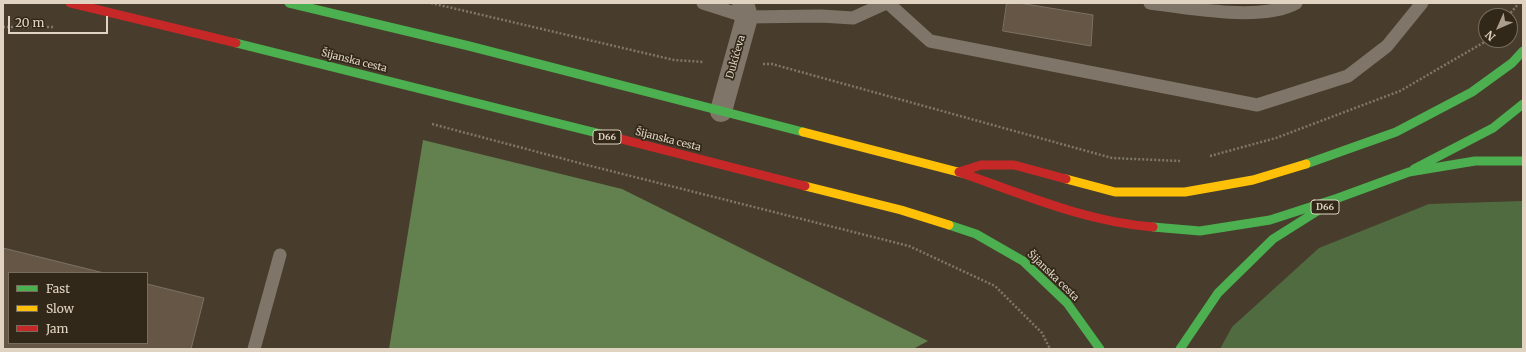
<!DOCTYPE html>
<meta charset="utf-8">
<style>
body{margin:0}
#map{position:relative;width:1526px;height:352px;overflow:hidden;background:#483d2c;font-family:Merriweather,serif}
canvas{display:block}
.frame{position:absolute;inset:0;border:4px solid #e0d3c1;pointer-events:none}
.legend{position:absolute;left:8px;top:272px;width:140px;height:72px;box-sizing:border-box;background:#32281a;border:1px solid #786c5d;margin:0;padding:5px 7px;list-style:none;font-size:12px;color:#e0d3c1}
.legend li{display:flex;align-items:center;gap:8px;height:20px}
.legend b{width:20px;border:1px solid #786c5d}
.north{position:absolute;left:1478px;top:8px;width:40px;height:40px;box-sizing:border-box;background:#32281a;border:1px solid #786c5d;border-radius:50%;rotate:225deg;font-size:11px;font-weight:700;line-height:16px;text-align:center;color:#e0d3c1}
.north::after{content:'';display:block;margin:auto;width:14px;height:18px;background:#ab9e8d;clip-path:polygon(50% 0,100% 100%,50% 72%,0 100%)}
.scale{position:absolute;left:8px;top:16px;width:100px;height:18px;box-sizing:border-box;border:2px solid #e0d3c1;border-top:0;padding-left:5px;font-size:12px;line-height:14px;white-space:nowrap;color:#e0d3c1;-webkit-text-stroke:3px #32281a;paint-order:stroke}
</style>
<div id="map">
<canvas width="1526" height="352"></canvas>
<div class="frame"></div>
<ul class="legend">
<li><b style="height:5px;background:#4caf50"></b>Fast</li>
<li><b style="height:5px;background:#ffc107"></b>Slow</li>
<li><b style="height:5px;background:#c62828"></b>Jam</li>
</ul>
<div class="north">N</div>
<div class="scale">20 m</div>
</div>
<script>
const context = document.querySelector('canvas').getContext('2d');
context.lineJoin = 'round';
function fillPath(path, color) {
  context.fillStyle = color;
  context.fill(path, 'evenodd');
}
function trace(path, color, width, dash) {
  context.strokeStyle = color;
  context.lineWidth = width;
  context.lineCap = dash ? 'butt' : 'round';
  context.setLineDash(dash || []);
  context.stroke(path);
}
function label(font, color, halo, rows, align = 'center') {
  context.font = font + ' Merriweather,serif';
  context.lineWidth = 3.5;
  context.setLineDash([]);
  context.textBaseline = 'middle';
  context.strokeStyle = halo;
  context.fillStyle = color;
  for (const [text, x, y, turn = 0] of rows) {
    context.save();
    context.translate(x, y);
    context.rotate((+turn || 0) * Math.PI / 180);
    context.textAlign = isNaN(turn) ? turn : align;
    if (halo) context.strokeText(text, 0, 0);
    context.fillText(text, 0, 0);
    context.restore();
  }
}
fillPath(new Path2D(`
 M1523,201V349H1220L1232,327L1319,248L1429,204Z`), '#516b41');
fillPath(new Path2D(`
 M423,140L622,189L928,341L913,349H389Z`), '#62814f');
const building = new Path2D(`
 M1007,3H1019L1093,15L1091,46L1003,31Z
 M3,248L104,273H9V343H147V284L204,298L191,349H3Z`);
fillPath(building, '#655646');
trace(building, '#7d7165', 1);
trace(new Path2D(`
 M431,3L674,60L704,62
 M1508,16L1519,3
 M3,27H54
 M763,64H772L1112,158L1180,161
 M432,124L583,164L909,246L995,286L1042,333L1050,349
 M1210,156L1276,138L1400,91L1488,40`), '#7f776b', 2.5, [2, 2]);
trace(new Path2D(`
 M703,3L747,17L821,16L853,18L886,3
 M888,3L930,41L1257,105L1348,76L1387,46L1422,3
 M1150,3C1189,8 1262,22 1296,3
 M254,349L280,255`), '#7f7669', 13);
trace(new Path2D(`
 M721,111L747,17L743,3`), '#7f7669', 22);
trace(new Path2D(`
 M289,3L469,46L803,132
 M236,43L621,139
 M1306,164L1396,132L1472,92L1512,63L1523,51
 M1414,169L1493,128L1523,104
 M949,225L976,234L1023,261L1067,303L1100,349
 M1153,227L1200,231L1270,220L1338,198
 M1180,349L1218,293L1273,239L1338,198L1409,172L1475,161H1523`), '#4caf50', 9);
trace(new Path2D(`
 M803,132L962,173
 M1066,179L1115,192H1185L1253,180L1306,164
 M805,186L901,210L949,225`), '#ffc107', 9);
trace(new Path2D(`
 M70,3L236,43
 M621,139L805,186
 M959,172L981,165H1014L1066,179
 M962,173C1024,195 1087,222 1153,227`), '#c62828', 9);
for (const [x, y, w] of [
 [607,137,28],
 [1325,207,28]
]) {
  const box = new Path2D();
  box.roundRect(x - w / 2, y - 7, w, 14, 3);
  context.fillStyle = '#32281a';
  context.fill(box);
  trace(box, '#e0d3c1', 1);
}
label('bold 9px', '#e0d3c1', null, [
 ["D66",607,137],
 ["D66",1325,207]
]);
label('10px', '#e0d3c1', '#32281a', [
 ["Dukićeva",736,57,-74],
 ["Šijanska cesta",354,61,14],
 ["Šijanska cesta",668,140,14],
 ["Šijanska cesta",1053,276,44]
]);
</script>
